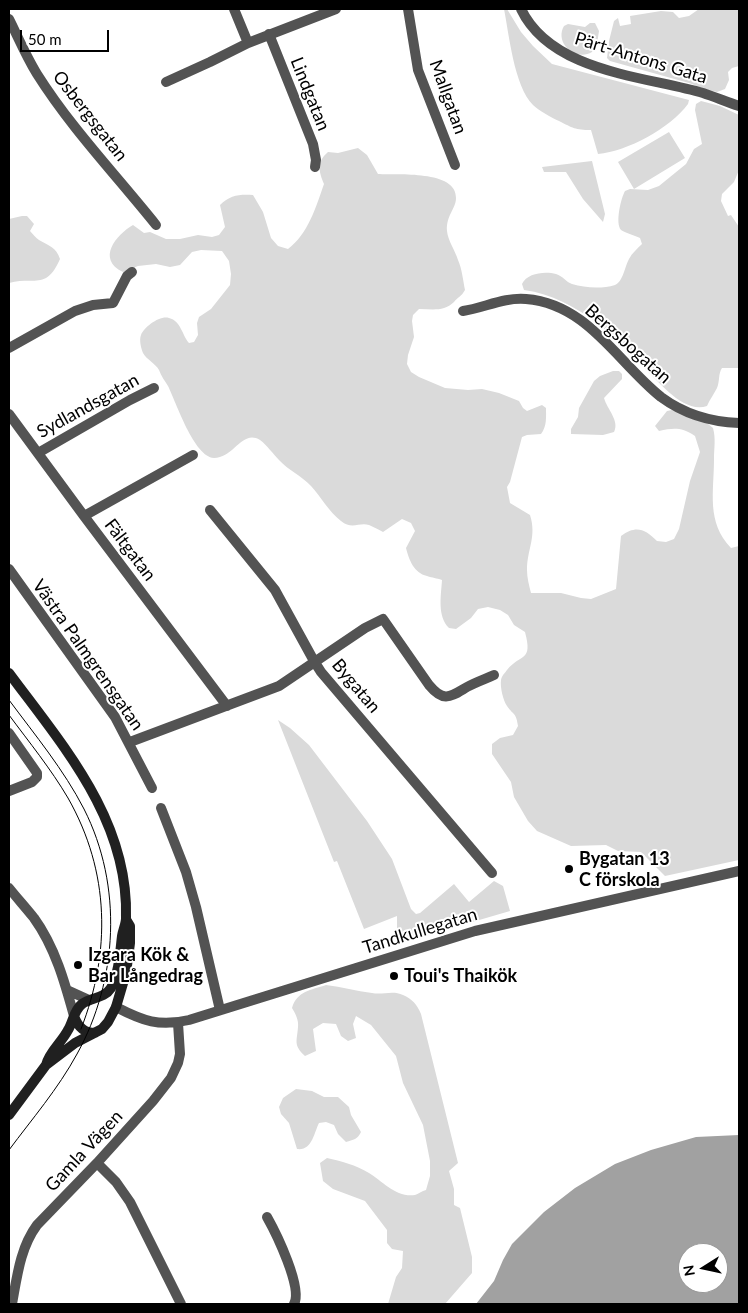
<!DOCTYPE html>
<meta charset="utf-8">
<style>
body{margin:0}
#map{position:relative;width:748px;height:1313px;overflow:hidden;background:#fff;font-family:Lato,sans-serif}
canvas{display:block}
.frame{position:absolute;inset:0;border:10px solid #000;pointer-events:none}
.north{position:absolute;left:678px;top:1243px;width:50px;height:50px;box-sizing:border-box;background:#fff;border:1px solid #999;border-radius:50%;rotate:260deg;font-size:14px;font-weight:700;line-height:20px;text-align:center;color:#000}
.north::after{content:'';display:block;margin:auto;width:18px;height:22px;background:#000;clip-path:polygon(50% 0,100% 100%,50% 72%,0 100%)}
.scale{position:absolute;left:20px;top:30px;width:89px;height:22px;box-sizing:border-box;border:2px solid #000;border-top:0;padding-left:6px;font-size:15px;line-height:18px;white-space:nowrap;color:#000;-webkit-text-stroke:4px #fff;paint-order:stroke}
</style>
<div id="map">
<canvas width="748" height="1313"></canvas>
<div class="frame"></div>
<div class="north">N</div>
<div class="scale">50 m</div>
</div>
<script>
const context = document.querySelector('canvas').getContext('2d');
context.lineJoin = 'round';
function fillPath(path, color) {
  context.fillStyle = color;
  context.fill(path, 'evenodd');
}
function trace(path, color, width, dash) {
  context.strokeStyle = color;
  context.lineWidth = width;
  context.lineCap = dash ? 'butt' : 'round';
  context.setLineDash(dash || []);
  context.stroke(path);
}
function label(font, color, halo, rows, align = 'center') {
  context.font = font + ' Lato,sans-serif';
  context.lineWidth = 4;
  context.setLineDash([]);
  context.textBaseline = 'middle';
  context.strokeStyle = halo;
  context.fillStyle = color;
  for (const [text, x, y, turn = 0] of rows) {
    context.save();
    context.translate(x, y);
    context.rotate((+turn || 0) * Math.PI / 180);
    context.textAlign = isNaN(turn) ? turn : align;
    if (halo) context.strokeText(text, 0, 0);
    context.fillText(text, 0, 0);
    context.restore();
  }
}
fillPath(new Path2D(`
 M504,9H507L521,32L533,46L552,64L689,100L688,104C669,129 628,151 598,154L591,130C575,130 573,128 559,121C552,118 538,110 533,105C514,86 509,34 504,9Z
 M699,9H739V66L732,68L728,72L729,80L725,89L717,92L708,90L689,83L610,61L607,58L609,41L614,21L618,18L620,26L631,24L630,16L661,11L673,12L679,18L689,16Z
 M590,23H595L599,31L597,44L592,52C576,62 554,43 564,26L568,24L585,27Z
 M701,101L720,106L739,115V170L734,182L722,194L721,201L728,216L731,215L739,227V368H722C718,374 720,381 717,388C714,394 710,399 707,406C683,414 659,381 644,368C629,353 614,336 597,323C574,306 552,294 524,290L522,284C527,273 545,271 556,274C563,276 566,282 572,284C585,288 602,289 615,285C623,282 625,266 629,259C632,253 637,249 642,244L640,238C634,235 625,233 621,230C615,223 621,198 625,191L630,189L648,190L659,186L686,164L694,149L702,144L695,110L696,104Z
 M669,132L685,158L634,189L618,162Z
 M358,148L367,155L378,174C397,175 457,170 456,198C456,209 446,215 447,231C448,241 455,250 458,260C462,269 463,280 465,290C461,297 458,297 454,302C444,312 432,309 419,309L413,315L412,321L414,337L408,355L407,364L411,372L419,377L445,388L468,390L482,389L499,393L519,401L523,408L527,411L542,405L546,408C546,417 547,426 541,434L527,435L522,437L510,482L507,487L510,503L530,515C537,537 527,549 527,570C527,578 529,585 531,593H561L581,598L591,599L616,589L621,536C636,525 645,529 657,541L666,542L674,539L679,529L690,481L700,452L695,436C681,427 674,428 659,431L655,426L667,411L672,410L707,423L713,428C716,439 714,448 714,459C714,492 706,522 731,548L739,546V860L665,876L641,852L618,851L606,845L571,846L537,831L528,821L514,797L511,782L492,754V744L500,738L513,735L518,726C516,712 514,716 507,706C503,700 500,687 501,680C502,675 505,673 507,670C521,653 533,662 525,632L514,625L508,615L500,610L488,607L478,609L471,618L456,629L449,628C437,616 441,596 442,580C436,578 433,578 427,576C414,573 409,560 406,548L415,531L411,523L402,519L383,532C379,530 374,527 369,525C359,522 352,530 341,521C329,512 321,497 311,486C302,476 288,470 279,460C273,454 267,445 260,440C242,429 234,458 214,458C194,457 176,402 168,386C165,381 161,376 159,370C155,363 147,360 143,353C141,348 139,340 141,335C144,327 160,315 169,318C181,321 182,335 189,343L194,342L198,335L197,323L199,317L211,309L230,285L231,274L229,261L222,251L201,250L192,252L180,265L170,267L156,264L138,266L123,272C96,259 116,235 133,225L144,233L150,232L166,239H180L198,235L212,237L219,235L225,227L220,205C230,195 240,194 253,195L263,212L271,238L278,246L288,249C308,234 316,207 324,184C319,172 316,162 328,152L338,153Z
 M592,161L605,214L603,222L583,199L566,172H544L542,167Z
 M22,216H27L34,224L30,231C33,234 36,238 39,240C49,246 56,247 60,259C46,291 34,276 9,283V219Z
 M613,371H619L622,374V379L604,398C607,409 620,421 614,432L603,435L571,434V429L578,417L579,408L594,381L600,376Z
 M278,720L290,728L309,745L367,821L392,859L411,909L416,914L420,913L454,884L469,902L494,881L503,886L510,911L404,942L397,928V916L364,929L337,861L334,862Z
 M326,985C342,987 356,991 372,993C383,995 393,990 403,995C412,999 417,1004 421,1014L458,1163L449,1171L454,1189V1205L460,1208L472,1257V1273L445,1304H388L396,1277L402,1268L403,1251L392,1249L387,1243V1230L365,1201L333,1189L323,1181L320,1163L327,1158C341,1161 356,1165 369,1173C382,1181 397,1198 415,1195C418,1194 422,1191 426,1190L430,1176V1161L423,1125L403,1083L396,1056L371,1025L356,1016L353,1024L356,1038L348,1041L341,1036L336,1024L323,1023L313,1029L316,1051L305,1056C293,1045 297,1041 298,1027C299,1020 295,1013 292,1008C297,991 311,990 326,985Z
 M296,1089L312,1091L324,1097H338L349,1107L351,1115L361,1132C358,1139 353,1140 346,1142L338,1134L334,1125L326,1122L319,1123C314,1133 312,1151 297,1149L289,1123L281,1114L279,1107L283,1098Z`), '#dadada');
fillPath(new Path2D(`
 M739,1135V1304H476L494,1281L503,1260L512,1244L544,1212L575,1188L615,1164L651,1150L696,1137ZM688,1253H718V1283H688Z`), '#a1a1a1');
trace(new Path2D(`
 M234,9L248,43
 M408,9L418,70L455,165
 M521,9C551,72 644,76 703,93C715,97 727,102 739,106
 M9,19C18,37 26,56 37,74C71,128 116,175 156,225
 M269,34L313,144L316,160L315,167
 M166,82L210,62L248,43L336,9
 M463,311C484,308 504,297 526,299C588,304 617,362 661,397C684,414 711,422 739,423
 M9,348L75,311L93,305L113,303L127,276L132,272
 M9,414L84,516L227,706
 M38,453L130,400L154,388
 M210,510L275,590L314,661L321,672L492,873
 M84,516L193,455
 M9,569L115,717L152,788
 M9,733L37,773V777L32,782L9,791
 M130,742L279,686L365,628L383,619L429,685C444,703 450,697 467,687C476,682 485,679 494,675
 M161,808L186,872L196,907L220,1010
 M9,888C17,898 26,908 34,918C55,947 65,983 74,1016
 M67,990L89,1000
 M116,1007C143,1021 159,1027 189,1020L475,931L739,871
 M97,1163L116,1182L130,1202L181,1304
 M267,1217C276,1233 303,1288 294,1304
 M12,1304C17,1277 20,1248 37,1225L97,1163L153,1101L171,1078L178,1063L180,1054L178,1023`), '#535353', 10);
trace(new Path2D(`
 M9,673C63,746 129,820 126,918C126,924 123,930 122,936C120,953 119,973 111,988C104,999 91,997 82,1004C74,1010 73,1022 68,1030C62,1042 49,1052 46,1065
 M74,1016C78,1027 84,1033 95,1033
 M9,1115L46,1065L75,1043L102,1029L108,1022L116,1007L126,973L130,943V926L127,921`), '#202020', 10);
trace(new Path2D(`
 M9,700C35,735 64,770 84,809C123,886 118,980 77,1054C58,1089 32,1119 9,1150
 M9,715C29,742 51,769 68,798C110,872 111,952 81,1029`), '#000', 1);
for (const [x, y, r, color] of [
 [569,869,5,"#000"],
 [78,965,5,"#000"],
 [394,976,5,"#000"]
]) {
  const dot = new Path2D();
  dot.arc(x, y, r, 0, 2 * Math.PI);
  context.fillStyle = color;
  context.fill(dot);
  trace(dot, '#fff', 2);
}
label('18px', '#000', '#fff', [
 ["Pärt-Antons Gata",641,58,17],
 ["Lindgatan",310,94,68],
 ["Mallgatan",448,97,70],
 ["Osbergsgatan",90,116,52],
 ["Bergsbogatan",628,344,42],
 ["Sydlandsgatan",88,406,-29],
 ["Fältgatan",130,550,53],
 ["Västra Palmgrensgatan",88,655,55],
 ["Bygatan",356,686,50],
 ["Tandkullegatan",420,931,-17],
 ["Gamla Vägen",84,1151,-47]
]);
label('bold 18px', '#000', '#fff', [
 ["Bygatan 13",579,859],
 ["C förskola",579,880],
 ["Izgara Kök &",88,955],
 ["Bar Långedrag",88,976],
 ["Toui's Thaikök",404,976]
], 'left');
</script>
